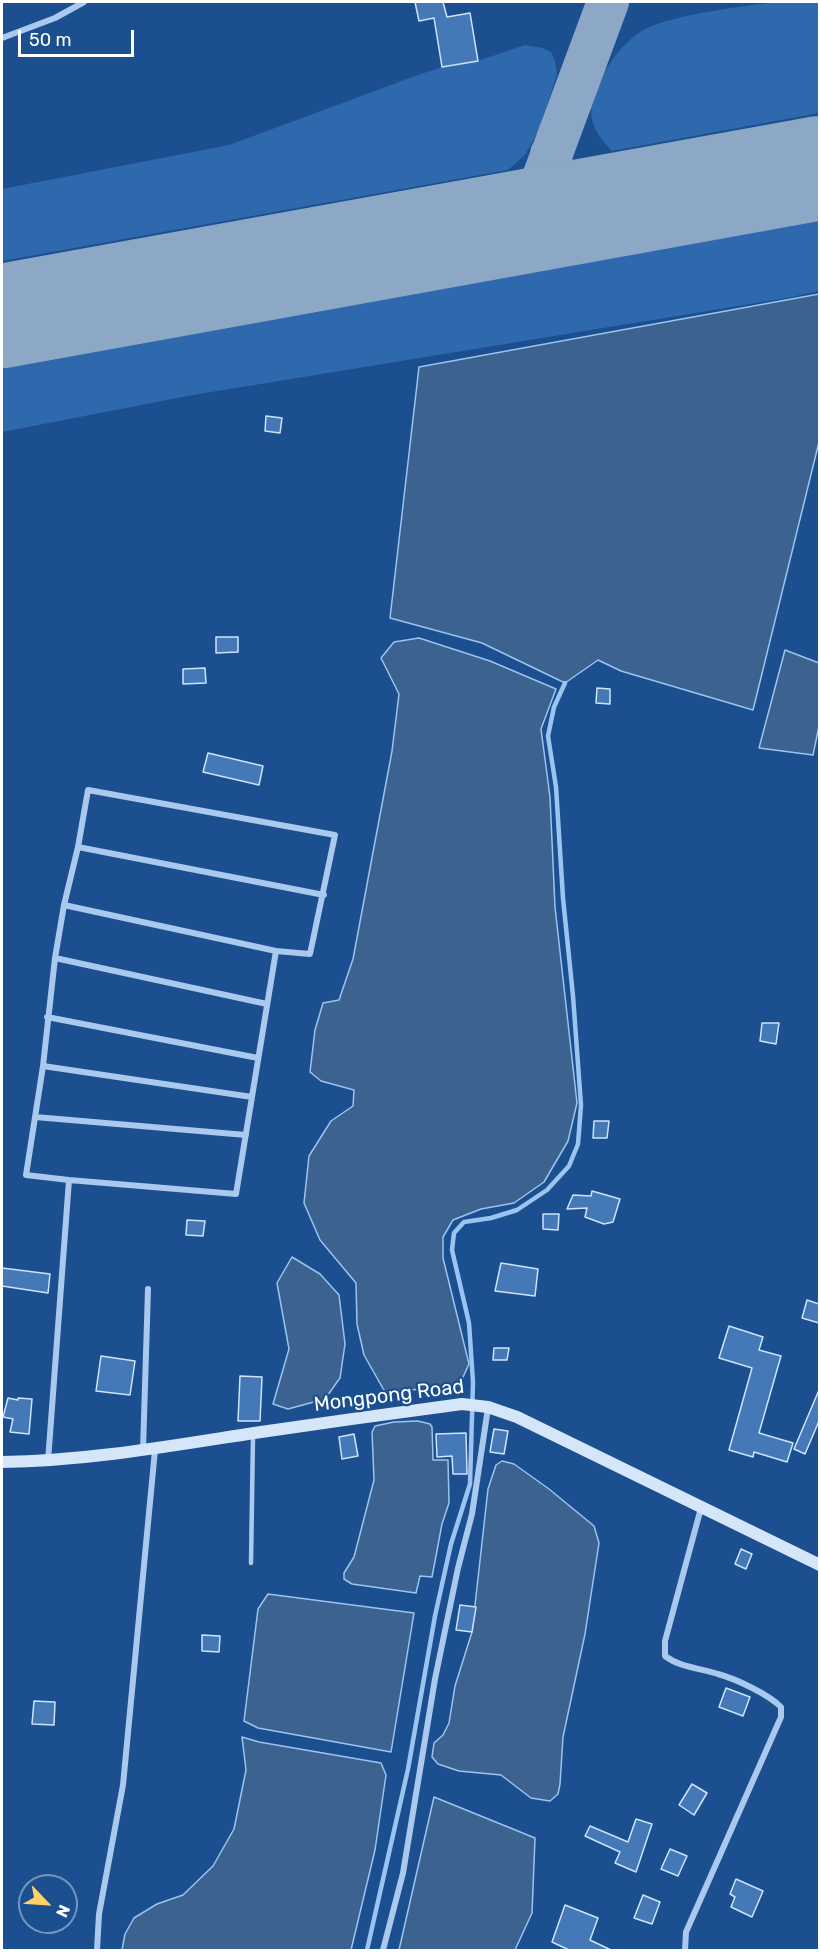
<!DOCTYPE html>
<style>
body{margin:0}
#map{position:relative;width:821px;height:1952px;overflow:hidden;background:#1b4f8f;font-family:Rubik,sans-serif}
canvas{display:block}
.frame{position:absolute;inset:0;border:3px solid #fff;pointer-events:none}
.north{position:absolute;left:18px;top:1874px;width:60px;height:60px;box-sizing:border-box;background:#1b4f8f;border:2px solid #7695bc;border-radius:50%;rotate:115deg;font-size:16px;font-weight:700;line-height:24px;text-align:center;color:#fff}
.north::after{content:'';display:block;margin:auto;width:21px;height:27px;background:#ffd166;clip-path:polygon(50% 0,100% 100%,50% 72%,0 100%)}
.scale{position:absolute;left:18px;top:30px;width:116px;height:27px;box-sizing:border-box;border:3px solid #fff;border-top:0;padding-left:8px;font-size:18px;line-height:21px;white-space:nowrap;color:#fff;-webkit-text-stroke:4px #1b4f8f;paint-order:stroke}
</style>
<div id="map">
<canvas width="821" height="1952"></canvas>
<div class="frame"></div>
<div class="north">N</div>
<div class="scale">50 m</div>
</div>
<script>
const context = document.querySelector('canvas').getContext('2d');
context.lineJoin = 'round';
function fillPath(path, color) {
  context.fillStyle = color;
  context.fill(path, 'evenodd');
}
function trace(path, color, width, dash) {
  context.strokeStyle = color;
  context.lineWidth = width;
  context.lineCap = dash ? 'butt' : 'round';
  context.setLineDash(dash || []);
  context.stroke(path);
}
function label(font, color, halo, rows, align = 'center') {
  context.font = font + ' Rubik,sans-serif';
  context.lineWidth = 4.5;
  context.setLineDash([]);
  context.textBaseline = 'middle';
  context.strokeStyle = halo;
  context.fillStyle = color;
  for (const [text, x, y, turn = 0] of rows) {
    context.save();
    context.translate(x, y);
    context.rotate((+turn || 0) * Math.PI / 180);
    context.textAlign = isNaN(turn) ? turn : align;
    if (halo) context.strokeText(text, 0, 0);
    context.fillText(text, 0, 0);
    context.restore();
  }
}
fillPath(new Path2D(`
 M774,2H819V113L612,151C594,133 585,115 596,90C605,67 620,46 640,32C667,15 740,7 774,2Z
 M525,45L542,48L551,52L555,61L557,75L538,132L525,155L508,170L2,261V189L229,145L418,75L442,67L478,61Z
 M819,219V291L787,298L193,395L2,432V366Z`), '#2e69ad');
const water = new Path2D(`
 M819,294V442L753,710L621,671L598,660L565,683L482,643L390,618L419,367Z
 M419,638L490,661L556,689L541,729L550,797L555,907L577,1103L568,1141L544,1182L514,1203L481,1209L453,1220L443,1237V1258L469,1364L459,1386L385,1392L364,1355L357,1324L356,1283L320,1240L304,1203L309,1156L331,1121L353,1106L354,1090L321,1081L310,1072L315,1030L323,1003L339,1000L353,959L392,751L399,694L381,658L394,642Z
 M785,650L819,663V726L813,755L759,748Z
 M292,1257L320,1274L339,1295L345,1344L340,1378L325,1399L288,1409L273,1404L289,1349L277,1283Z
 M418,1421L430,1424L432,1427L433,1460H448L449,1503L442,1524L432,1577L420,1576L416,1593L352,1584L344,1579V1573L354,1557L374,1480L372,1432L375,1426L394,1422Z
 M502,1461L514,1464L549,1489L594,1526L599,1543L585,1634L563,1737L560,1784L558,1794L550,1801L531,1798L501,1775L459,1771L438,1764L432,1757L434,1743L443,1735L449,1723L455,1686L472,1632L488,1489L496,1465Z
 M268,1594L414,1613L391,1752L258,1728L244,1721L258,1609Z
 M242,1737L259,1742L381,1763L386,1775L375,1850L351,1950H122L125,1934L134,1918L157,1904L183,1895L213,1866L234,1829L246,1770Z
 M434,1797L535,1838L532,1913L515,1950H399Z`);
fillPath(water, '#3c6290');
trace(water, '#9cc4f0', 1.5);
trace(new Path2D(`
 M367,1950L408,1769L435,1616L451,1544L470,1484L473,1382L469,1323L452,1250L454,1233L464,1222L491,1218L517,1210L547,1190L569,1166L578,1144L581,1105L573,996L563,898L556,787L548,736L554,707L565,683`), '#9cc4f0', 4.5);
trace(new Path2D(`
 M551,154C553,190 566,198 598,208
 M497,226C517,219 524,218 535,199L608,2`), '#8da7c7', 42);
trace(new Path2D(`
 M2,316L820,168`), '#8da7c7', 104);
const building = new Path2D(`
 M415,2H443L447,17L470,13L478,61L442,67L434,18L419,21Z
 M266,416L282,418L280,433L265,431Z
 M216,637H238V652L216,653Z
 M205,668L206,683L183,684V669Z
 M597,688L610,689V704L596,703Z
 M208,753L263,766L259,785L203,772Z
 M762,1023H779L776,1044L760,1041Z
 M594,1121H609L607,1138H593Z
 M592,1191L620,1199L613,1222L604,1224L585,1217L587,1208L567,1209L573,1195L591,1196Z
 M543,1214H559L558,1230L543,1229Z
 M187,1220L205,1221L203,1236L186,1235Z
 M501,1263L538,1269L535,1296L495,1291Z
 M2,1268L50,1274L48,1293L2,1286Z
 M807,1300L819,1304V1323L802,1318Z
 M729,1326L763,1337L759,1350L781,1356L759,1433L793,1443L787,1462L754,1452L753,1457L729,1450L752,1368L719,1358Z
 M494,1348H509L507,1360H493Z
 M101,1356L135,1361L130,1395L96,1391Z
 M240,1376L262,1377L260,1421H238Z
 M819,1390V1421L805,1454L794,1449Z
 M8,1398L18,1400V1398L32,1399L29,1434L10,1432L13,1419L3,1417Z
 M494,1429L508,1431L504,1454L490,1452Z
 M466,1433L467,1474H453L452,1456L437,1457L436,1434Z
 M354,1434L358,1456L342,1459L339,1437Z
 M741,1549L752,1554L746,1569L735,1564Z
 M460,1605L476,1607L472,1632L456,1630Z
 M202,1635L220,1636L219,1652L202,1651Z
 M726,1688L750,1697L743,1716L719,1707Z
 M34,1701L55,1702L54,1725L32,1724Z
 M692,1784L707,1793L694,1815L679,1805Z
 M636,1819L652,1824L636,1872L615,1863L620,1852L585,1836L590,1826L628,1842Z
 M670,1849L687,1856L678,1876L661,1869Z
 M736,1879L763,1891L752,1917L731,1907L735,1897L730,1894Z
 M643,1895L660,1902L652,1924L634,1918Z
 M565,1905L598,1918L590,1940L611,1950H569L552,1942Z`);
fillPath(building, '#4478b7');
trace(building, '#cfe3fa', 1.5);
trace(new Path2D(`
 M251,1563L253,1436`), '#a9c9ee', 4.5);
trace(new Path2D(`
 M2,38L55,18L84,2
 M88,790L335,835L310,954L276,951L236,1194L69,1180L26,1175L43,1066L55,958L64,905L78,847Z
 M78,847L324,895
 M64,905L276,951
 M55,958L267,1004
 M47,1017L258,1058
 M43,1066L252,1097
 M35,1117L246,1135
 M143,1450L148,1289
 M48,1461L69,1180
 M97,1950L99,1914L123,1785L155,1450
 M383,1950L403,1873L435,1679L458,1568L472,1514L488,1408
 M685,1950L686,1932L781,1717V1707C768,1694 736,1679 718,1674C700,1668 681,1668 665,1656V1641L701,1508`), '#a9c9ee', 6);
trace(new Path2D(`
 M2,1462C87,1461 170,1446 254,1433C323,1423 393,1413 462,1404L488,1407L517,1417L820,1565`), '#d6e6fa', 12);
label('20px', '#fff', '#1b4f8f', [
 ["Mongpong Road",389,1396,-7]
]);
</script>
